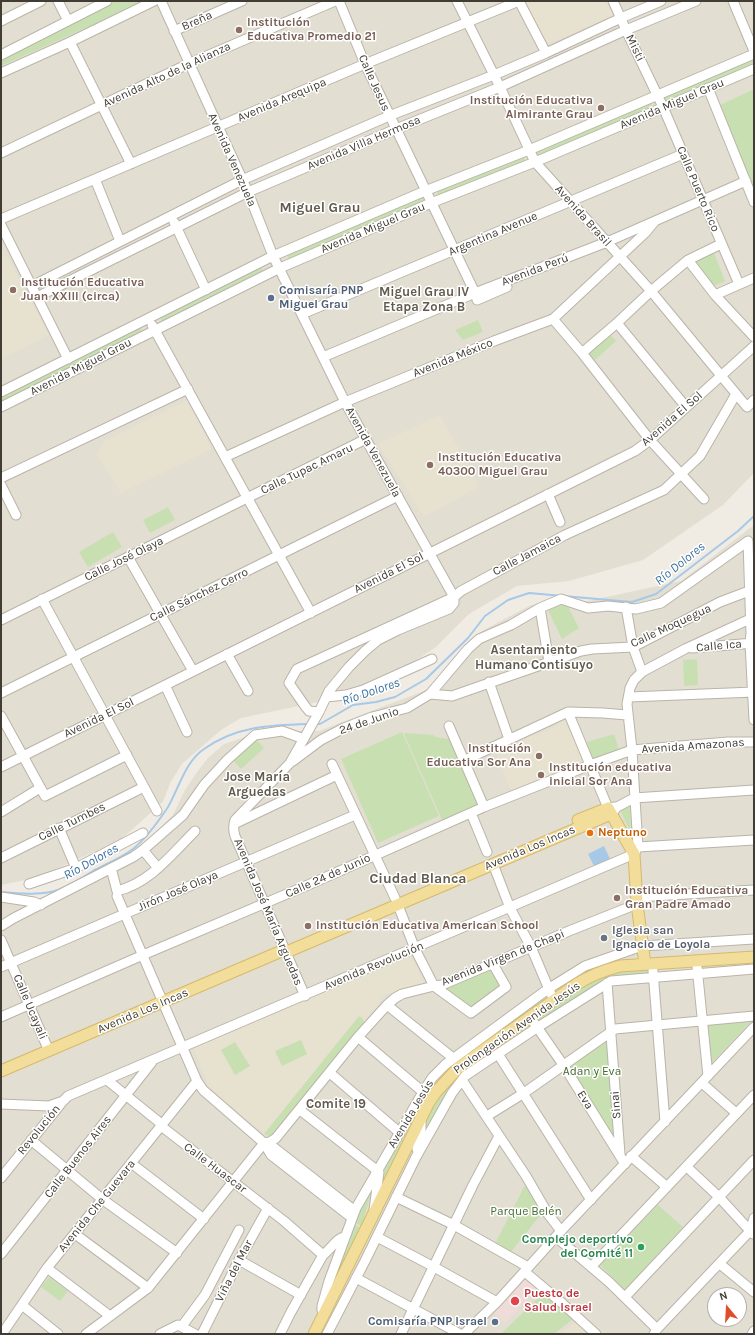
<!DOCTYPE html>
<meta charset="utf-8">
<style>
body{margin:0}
#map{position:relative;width:755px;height:1335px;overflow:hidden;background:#f0ece4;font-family:Karla,sans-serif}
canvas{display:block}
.frame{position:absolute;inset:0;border:2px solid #413d34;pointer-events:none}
.north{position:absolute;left:707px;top:1287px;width:40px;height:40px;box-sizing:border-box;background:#fff;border:1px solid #b3b1ae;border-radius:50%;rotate:342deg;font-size:11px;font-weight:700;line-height:16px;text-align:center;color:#413d34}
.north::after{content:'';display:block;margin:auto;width:14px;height:18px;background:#e14d29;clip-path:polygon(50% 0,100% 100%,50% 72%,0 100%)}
</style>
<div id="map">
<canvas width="755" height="1335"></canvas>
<div class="frame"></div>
<div class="north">N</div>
</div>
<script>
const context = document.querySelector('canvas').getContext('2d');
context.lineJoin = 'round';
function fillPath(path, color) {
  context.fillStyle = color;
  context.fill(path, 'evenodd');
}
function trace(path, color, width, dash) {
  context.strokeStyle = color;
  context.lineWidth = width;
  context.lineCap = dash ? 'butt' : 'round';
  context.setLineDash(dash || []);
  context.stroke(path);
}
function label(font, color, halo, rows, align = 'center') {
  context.font = font + ' Karla,sans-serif';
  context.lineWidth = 3;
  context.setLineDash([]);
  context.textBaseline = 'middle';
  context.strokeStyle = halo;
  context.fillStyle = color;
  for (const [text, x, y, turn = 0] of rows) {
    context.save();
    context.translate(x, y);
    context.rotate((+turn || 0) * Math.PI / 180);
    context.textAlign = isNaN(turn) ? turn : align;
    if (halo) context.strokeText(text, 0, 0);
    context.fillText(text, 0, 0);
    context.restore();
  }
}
fillPath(new Path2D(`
 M1,1H754V473L723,505L643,560L569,581L517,586L469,614L436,647L395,674L337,698L241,718L221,730L182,764L170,783L163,802L119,841L35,878L1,885Z
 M754,525V1334H1V898L37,900L97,874L149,839L173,815L185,790L197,772L208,758L224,744L245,737L274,731H319L429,689L482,631L531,605L583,602L681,581ZM715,1295H739V1319H715Z`), '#e3ded2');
fillPath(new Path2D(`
 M528,1H606L613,16L545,45L525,2Z
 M1,245L49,335L1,359Z
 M187,400L212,449L121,493L97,455L103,442Z
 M440,415L480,486L424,517L378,444Z
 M564,718L584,762L512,793L495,750L534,735L542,733L559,725L557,721Z
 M410,954L424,984L385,995L318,1081L269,1136L264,1134L209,1087L194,1050L196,1047Z
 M576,1322L590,1334H560Z`), '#e7e1cf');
fillPath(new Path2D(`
 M526,1278L537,1288L505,1323L494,1313Z`), '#efdcd8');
fillPath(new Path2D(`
 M115,1H146L1,66V59Z
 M754,56V65L668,102L664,101L663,98L665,94Z
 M754,89V193L716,107Z
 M651,102L652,105L650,109L540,156L536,155L534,152Z
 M523,156L525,159L522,163L438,196L437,193L438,189Z
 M421,195L424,196L426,201L293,260L289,259L287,255L291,251Z
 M714,253L725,281L712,287L692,262Z
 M260,265L263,272L163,323L160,317Z
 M478,320L483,332L463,340L455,330Z
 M140,326L143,333L1,404V396Z
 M607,331L616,341L595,360L586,350Z
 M168,507L175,520L150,533L143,520Z
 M113,532L122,547L88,567L79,552Z
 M565,601L579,628L562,639L547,608Z
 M697,659L698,685L684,686L683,660Z
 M402,732L439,816L378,843L341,759Z
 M405,733L433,735L435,737L449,739L480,806L443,822L404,734Z
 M614,734L619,750L592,759L587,742Z
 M255,738L264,748L241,769L232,759Z
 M630,804L631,834L619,807Z
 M647,968L649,971L646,974L612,977L539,1021L538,1020V1017L580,987L616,971Z
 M491,969L501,986L471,1008L445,989Z
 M544,996L546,1001L466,1055L465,1052Z
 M359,1016L363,1019L364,1023L274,1134L269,1136L264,1134Z
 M752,1020L709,1066L706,1024Z
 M529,1023L534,1025L472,1070L422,1140L424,1120L433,1104L453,1078Z
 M607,1039L615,1142L569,1066Z
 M301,1040L307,1054L282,1066L275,1051Z
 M235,1042L250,1066L235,1075L221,1050Z
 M400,1139L404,1140L382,1183L387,1162Z
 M527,1184L542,1213L510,1253L496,1245V1242L524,1187Z
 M373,1186L363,1222L361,1226L355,1222L359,1210Z
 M658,1205L683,1227L625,1290L600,1265Z
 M354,1224L360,1228L333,1284Z
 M49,1277L68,1291L60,1301L41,1287Z
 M544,1292L573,1319L554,1334H501Z`), '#c8e0b1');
fillPath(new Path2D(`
 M604,846L610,859L594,866L588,854Z`), '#a6c9e7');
trace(new Path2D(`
 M315,724H320L353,705L376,702L395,697L426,679L468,638L485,616L508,600L529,593L632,602L656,594L738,531L754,516
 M1,892C20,893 40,896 58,890C70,885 82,878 93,871C106,864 121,858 133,849C147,838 158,822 168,807C179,788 185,762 204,749C236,726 271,725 308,724`), '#a6c9e7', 2);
const minor = new Path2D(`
 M58,1L68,21
 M161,1L248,192L273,256L345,402L454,597V603L449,609L398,630L378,640L365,651L349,667L329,691L319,712L290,763L235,820C233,826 233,830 235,836L305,996
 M339,1L365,64L475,293
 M457,1L500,87L535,162L651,291L747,407L754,400
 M519,1L546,53
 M613,1L626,30L663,107L739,284
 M733,1L754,51
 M1,21L41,1
 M174,31L242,1
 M70,42L131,164
 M1,55L107,1
 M1,73L70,42L154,1
 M708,88L754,202
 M1,153L188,64L335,1
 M95,179L120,241
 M1,219L365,64L519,1
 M174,222L206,290
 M1,225L68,359
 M688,260L715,295L754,337
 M32,286L242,180L389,116L494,75L546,53L621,18L661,1
 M715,295L754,278
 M37,297L248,192L396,129L500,87L626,30L696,1
 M477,300L507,287
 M302,314L683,154
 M553,319L582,353L650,440L704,499
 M617,323L686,407
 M152,325L311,613
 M582,353L617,323L651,291L688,260L721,244
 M323,357L475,293L607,242L746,181
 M1,392L273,256L425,191L529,150L754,54
 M1,407L280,268L431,203L535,162L754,69
 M225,457L345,402L494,341L553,319L645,233L655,221
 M1,478L188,389
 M1,485L16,515
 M548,494L560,522
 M748,541L751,633L750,643L754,720
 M128,557L193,671
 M42,599L157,811
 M626,607L633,647L642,672
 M540,608L549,662
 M1,620L366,439
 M692,648L754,643
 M227,654L248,691
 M489,682L509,739
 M165,685L187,732
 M1,693L398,496
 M430,694L452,696L581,651L592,649L633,647L720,602L749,591
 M326,697L346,695L363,690L432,659
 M629,697L754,692
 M319,712L309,711L305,706L289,683L297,669L454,597L461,591L565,535L664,490L700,456L736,394
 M568,712L608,808L615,807
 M1,716L45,796L127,755
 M449,726L484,807
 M465,760L568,712L603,713L627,715
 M293,761L321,740L344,728L372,717L407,708L430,694L468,649L479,639L511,625L540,608L561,599L588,608L608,606L636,609L661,603L748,541
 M332,764L395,898
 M1,767L635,451L650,440L754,346
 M1,812L40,788
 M471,813L487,852
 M611,814L617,807L634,798L754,790
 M234,824L337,775
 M59,828L76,868
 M638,847L754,840
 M143,850L158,868
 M1,858L144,787
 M493,864L510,908L531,947L551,994
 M111,868L117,891C150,883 172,854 195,831
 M29,884L76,868L143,833
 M117,896L197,1081L203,1090L264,1143L271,1155L352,1218
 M1,897L34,902L41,905
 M637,897L754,890
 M398,905L415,949L434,986L471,1013L506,987L493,964
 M1,926L14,918L133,857L143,850L183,815L204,785L227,760L255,735L282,731L304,739
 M1,940L49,1051
 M1,967L355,815
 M697,967L708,1076
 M653,971L665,1122
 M607,983L620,1154
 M387,1005L453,1058
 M1,1017L143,955L315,882L484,807L590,765L632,750L728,742H754
 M530,1017L564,1066L625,1164
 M358,1037L423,1092
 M498,1054L591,1200
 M330,1073L400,1133
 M107,1080L159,1122L161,1126L284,1221L323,1255
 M462,1080L526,1176L548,1214L561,1231
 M702,1083L736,1113
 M1,1104L49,1106L63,1101L68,1096L634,854L638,847L632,750L627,704L630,688L634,680L642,672L685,649L750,619
 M300,1110L379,1172L374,1210
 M487,1116L524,1093L615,1029L754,1016
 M31,1140L102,1199L177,1253
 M264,1143L270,1142L276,1138L358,1037L387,1005L395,998L402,994L434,986L442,985L569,931L637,904
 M264,1143L272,1146L355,1211
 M417,1149L421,1129V1120
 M631,1156L667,1187
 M131,1163L204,1219
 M687,1167L719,1197L753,1234
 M1,1178L63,1101
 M396,1197L454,1225L528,1267
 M75,1234L148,1288
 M377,1237L434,1267L497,1302
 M556,1237L609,1282L657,1329
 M1,1254L152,1062
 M239,1260L301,1295
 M720,1264L754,1292
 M591,1267L754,1095
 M47,1268L110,1316
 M525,1272L563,1304L596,1334
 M356,1278L460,1334
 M625,1297L754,1160
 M22,1305L58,1334
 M324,1313L322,1310V1306L329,1281L356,1208L423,1092L432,1078L446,1064L548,989L585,966L642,946L754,939
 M182,1326L205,1295L239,1230
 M2,1334L47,1268L197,1081
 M86,1334L148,1288L264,1143
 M160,1334L178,1325L195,1334
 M202,1334L239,1260L268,1208
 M280,1334L291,1312L323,1255C330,1250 337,1238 344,1237
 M327,1334L365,1261L416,1157L452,1093L465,1076L538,1027L611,981L754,969
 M401,1334L473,1185L499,1136
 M464,1334L497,1302L561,1231L754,1027
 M654,1334L657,1329L750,1231L754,1218
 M752,1334L754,1331`);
const major = new Path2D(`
 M578,820L608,808L634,854L637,904L645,964
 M1,1071L284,950L289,951L611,814
 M314,1334L429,1102L436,1092L458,1068L577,984C591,975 605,970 620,966L754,957`);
trace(minor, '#bab4a8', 11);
trace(major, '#d5ba6d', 13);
trace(minor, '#fff', 9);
trace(major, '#f2dd9a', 11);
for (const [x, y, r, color] of [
 [239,30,4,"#8d6e63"],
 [601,108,4,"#8d6e63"],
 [13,290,4,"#8d6e63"],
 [271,298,4,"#5c6f8a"],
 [430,465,4,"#8d6e63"],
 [539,756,4,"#8d6e63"],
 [541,775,4,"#8d6e63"],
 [590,833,4,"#e8710a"],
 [617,898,4,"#8d6e63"],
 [308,926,4,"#8d6e63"],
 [604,938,4,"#6b7280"],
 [641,1247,4,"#2e9e5b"],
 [515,1301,5,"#e0444e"],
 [495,1322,4,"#5c6f8a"]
]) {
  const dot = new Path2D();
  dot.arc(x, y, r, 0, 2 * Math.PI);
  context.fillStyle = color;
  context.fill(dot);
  trace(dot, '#fff', 1.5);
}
label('12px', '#413d34', '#fff', [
 ["Breña",197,21,-24],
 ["Misti",635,48,64],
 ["Avenida Alto de la Alianza",167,75,-25],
 ["Calle Jesus",374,83,66],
 ["Avenida Arequipa",282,100,-23],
 ["Avenida Miguel Grau",672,104,-23],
 ["Avenida Villa Hermosa",364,143,-23],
 ["Avenida Venezuela",232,160,66],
 ["Calle Puerto Rico",698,189,67],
 ["Avenida Brasil",583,216,48],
 ["Avenida Miguel Grau",373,228,-23],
 ["Argentina Avenue",493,234,-23],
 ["Avenida Perú",535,270,-21],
 ["Avenida México",453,358,-22],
 ["Avenida Miguel Grau",81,367,-27],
 ["Avenida El Sol",672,419,-41],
 ["Avenida Venezuela",373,452,61],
 ["Calle Tupac Amaru",307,469,-26],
 ["Calle Jamaica",527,555,-28],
 ["Calle José Olaya",124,559,-26],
 ["Avenida El Sol",389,573,-27],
 ["Calle Sánchez Cerro",199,595,-26],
 ["Calle Moquegua",671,626,-25],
 ["Calle Ica",719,646,-5],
 ["Avenida El Sol",99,718,-26],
 ["24 de Junio",369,721,-19],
 ["Avenida Amazonas",693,746,-4],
 ["Calle Tumbes",72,822,-26],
 ["Avenida Los Incas",530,848,-23],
 ["Calle 24 de Junio",328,876,-24],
 ["Jirón José Olaya",178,891,-23],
 ["Avenida José María Arguedas",268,912,67],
 ["Avenida Virgen de Chapi",503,958,-22],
 ["Avenida Revolución",374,966,-23],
 ["Calle Ucayali",30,1007,67],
 ["Avenida Los Incas",143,1011,-23],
 ["Prolongación Avenida Jesús",517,1028,-35],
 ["Eva",585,1100,58],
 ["Sinai",616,1105,-94],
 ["Avenida Jesús",411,1114,-59],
 ["Revolución",39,1130,-51],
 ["Calle Buenos Aires",78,1157,-52],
 ["Calle Huascar",215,1168,37],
 ["Avenida Che Guevara",97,1206,-51],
 ["Viña del Mar",234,1271,-63]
]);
label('bold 12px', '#785e54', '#fff', [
 ["Institución",247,23],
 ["Educativa Promedio 21",247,37],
 ["Institución Educativa",593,101,"right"],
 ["Almirante Grau",593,115,"right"],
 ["Institución Educativa",21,283],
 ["Juan XXIII (circa)",21,297],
 ["Institución Educativa",438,458],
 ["40300 Miguel Grau",438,472],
 ["Institución",531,749,"right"],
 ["Educativa Sor Ana",531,763,"right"],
 ["Institución educativa",549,768],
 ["inicial Sor Ana",549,782],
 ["Institución Educativa",625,891],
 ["Gran Padre Amado",625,905],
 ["Institución Educativa American School",316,926]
], 'left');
label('bold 12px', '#4e5e75', '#fff', [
 ["Comisaría PNP",279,291],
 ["Miguel Grau",279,305],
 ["Comisaría PNP Israel",487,1322,"right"]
], 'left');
label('bold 12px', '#c56008', '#fff', [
 ["Neptuno",598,833]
], 'left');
label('bold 12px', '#5b616d', '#fff', [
 ["Iglesia san",612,931],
 ["Ignacio de Loyola",612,945]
], 'left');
label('12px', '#436b2f', '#fff', [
 ["Adan y Eva",592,1072],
 ["Parque Belén",526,1212]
]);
label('bold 12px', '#27864d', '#fff', [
 ["Complejo deportivo",633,1240],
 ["del Comité 11",633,1254]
], 'right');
label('bold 12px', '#be3a42', '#fff', [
 ["Puesto de",524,1294],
 ["Salud Israel",524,1308]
], 'left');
label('bold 13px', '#625b4d', '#fff', [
 ["Miguel Grau IV",424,292],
 ["Etapa Zona B",424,307],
 ["Asentamiento",534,650],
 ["Humano Contisuyo",534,665],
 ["Jose María",257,777],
 ["Arguedas",257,792],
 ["Comite 19",336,1104]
]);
label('italic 13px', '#3b71a0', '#fff', [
 ["Río Dolores",680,564,-39],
 ["Río Dolores",371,692,-19],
 ["Río Dolores",91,862,-29]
]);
label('bold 14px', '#625b4d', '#fff', [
 ["Miguel Grau",320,208],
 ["Ciudad Blanca",418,879]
]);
</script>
